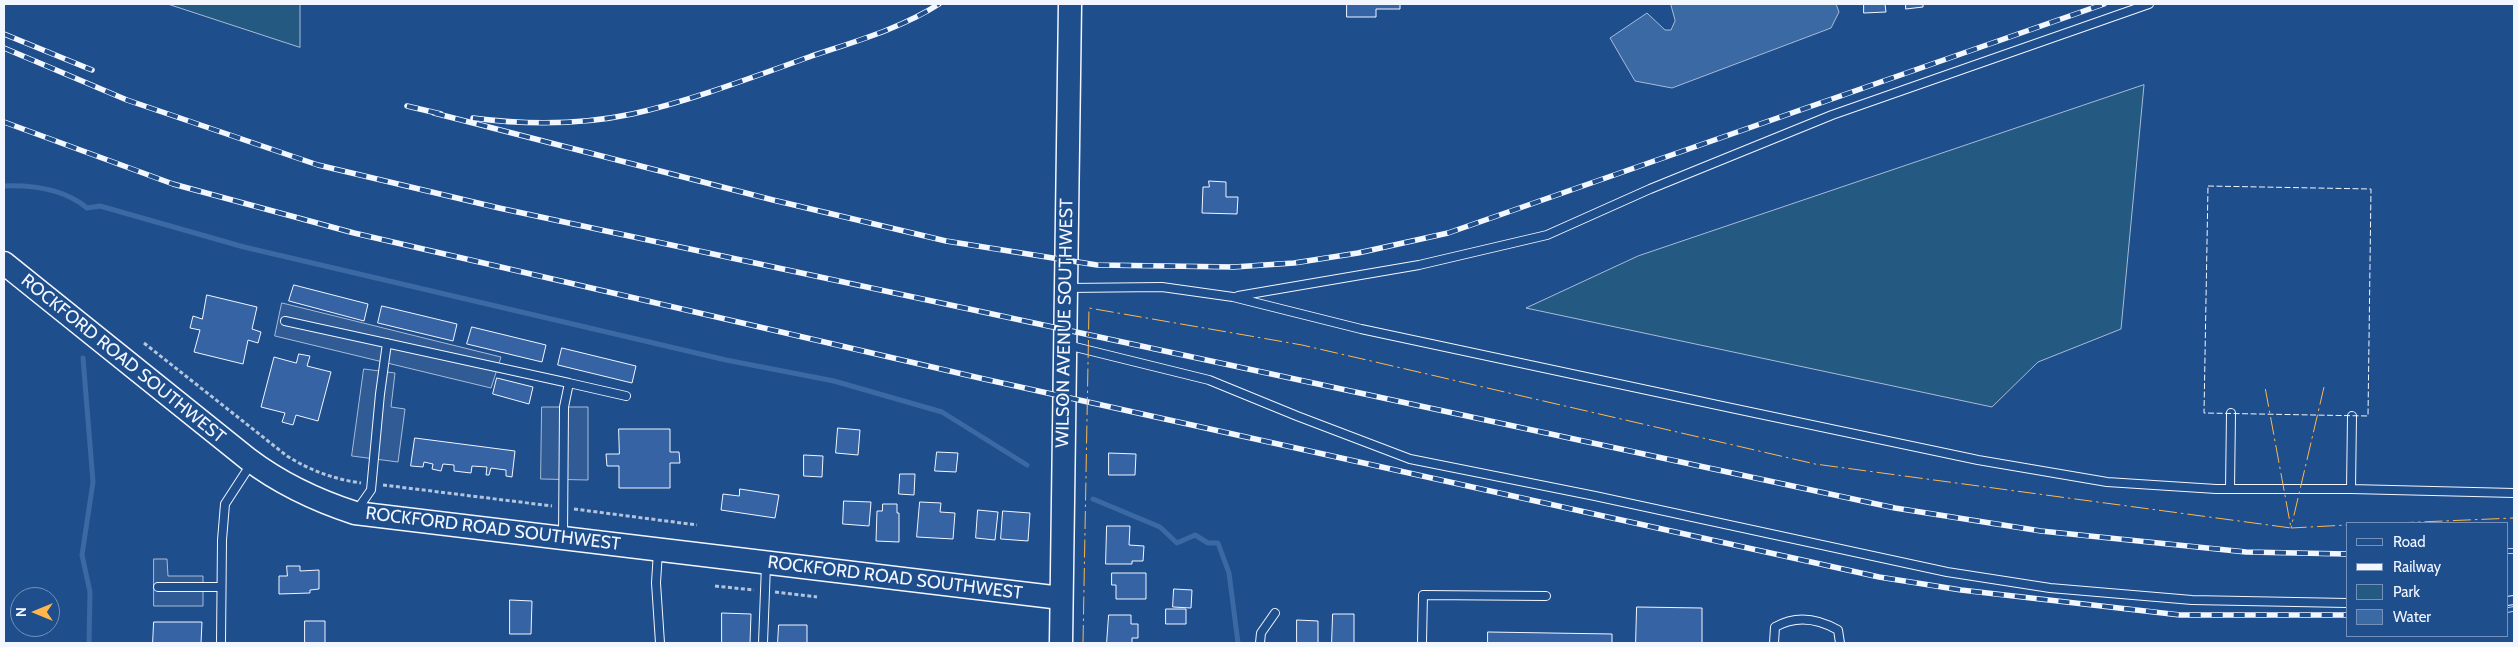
<!DOCTYPE html>
<style>
body{margin:0}
#map{position:relative;width:2518px;height:647px;overflow:hidden;background:#1f4e8c;font-family:Cabin,sans-serif}
canvas{display:block}
.frame{position:absolute;inset:0;border:5px solid #f2f6ff;pointer-events:none}
.legend{position:absolute;left:2346px;top:522px;width:162px;height:115px;box-sizing:border-box;background:#1f4e8c;border:1px solid #7391ba;margin:0;padding:6px 9px;list-style:none;font-size:15px;color:#f2f6ff}
.legend li{display:flex;align-items:center;gap:10px;height:25px}
.legend b{width:25px;border:1px solid #7391ba}
.north{position:absolute;left:10px;top:587px;width:50px;height:50px;box-sizing:border-box;background:#1f4e8c;border:1px solid #7391ba;border-radius:50%;rotate:270deg;font-size:14px;font-weight:700;line-height:20px;text-align:center;color:#f2f6ff}
.north::after{content:'';display:block;margin:auto;width:18px;height:22px;background:#ffb74d;clip-path:polygon(50% 0,100% 100%,50% 72%,0 100%)}
</style>
<div id="map">
<canvas width="2518" height="647"></canvas>
<div class="frame"></div>
<ul class="legend">
<li><b style="height:6px;background:#1f4e8c"></b>Road</li>
<li><b style="height:6px;background:#f2f6ff"></b>Railway</li>
<li><b style="height:14px;background:#245a82"></b>Park</li>
<li><b style="height:14px;background:#3b69a3"></b>Water</li>
</ul>
<div class="north">N</div>
</div>
<script>
const context = document.querySelector('canvas').getContext('2d');
context.lineJoin = 'round';
function fillPath(path, color) {
  context.fillStyle = color;
  context.fill(path, 'evenodd');
}
function trace(path, color, width, dash) {
  context.strokeStyle = color;
  context.lineWidth = width;
  context.lineCap = dash ? 'butt' : 'round';
  context.setLineDash(dash || []);
  context.stroke(path);
}
function label(font, color, halo, rows, align = 'center') {
  context.font = font + ' Cabin,sans-serif';
  context.lineWidth = 4;
  context.setLineDash([]);
  context.textBaseline = 'middle';
  context.strokeStyle = halo;
  context.fillStyle = color;
  for (const [text, x, y, turn = 0] of rows) {
    context.save();
    context.translate(x, y);
    context.rotate((+turn || 0) * Math.PI / 180);
    context.textAlign = isNaN(turn) ? turn : align;
    if (halo) context.strokeText(text, 0, 0);
    context.fillText(text, 0, 0);
    context.restore();
  }
}
const green = new Path2D(`
 M168,4H300V47Z
 M2144,85L2121,329L2038,362L1992,407L1526,308L1638,256Z`);
fillPath(green, '#245a82');
trace(green, '#a8bbd7', 1);
const parking = new Path2D(`
 M282,303L501,357L491,388L275,336Z
 M364,369L395,373L391,407L405,409L398,462L352,456Z
 M542,407H588V480L541,479Z
 M154,559H167L168,576H203V606H154Z`);
fillPath(parking, '#305b95');
trace(parking, '#a8bbd7', 1);
const water = new Path2D(`
 M1671,4H1836L1839,12L1831,28L1672,88L1635,81L1610,38L1647,13L1665,30H1671L1675,21Z`);
fillPath(water, '#3b69a3');
trace(water, '#a8bbd7', 1);
trace(new Path2D(`
 M4,186C32,185 64,189 87,208L100,206L244,247L726,360L834,381L942,412L1027,465
 M83,358L93,482L82,555L90,592L89,643
 M1093,499L1160,527L1177,543L1195,535L1208,543H1218L1229,573L1238,643`), '#3b69a3', 5);
const building = new Path2D(`
 M1347,4H1400V9H1376V17H1347Z
 M1864,4H1885L1886,12L1864,13Z
 M1906,4H1923V7L1906,9Z
 M1209,181L1226,182V197H1238L1237,214L1202,213L1203,187H1209Z
 M294,285L368,304L364,321L289,301Z
 M207,295L257,307L252,329L261,332L258,343L248,340L243,364L194,352L200,330L190,328L193,316L202,319Z
 M382,306L457,324L453,341L378,323Z
 M472,327L546,345L542,362L467,344Z
 M562,348L636,366L632,383L558,365Z
 M299,354L310,356L307,366L331,372L318,421L296,415L293,425L282,422L285,413L261,407L274,357L296,363Z
 M497,378L533,387L529,404L493,394Z
 M838,428L860,430L858,455L836,453Z
 M619,429H670V452H679L680,463H670V488H619V466H607L606,454H619Z
 M415,438L515,451L512,477L506,476V470L491,468L489,475H486L487,467L472,466L471,473L454,471V465L443,464L441,471L432,469L433,464L424,462L423,467L411,466Z
 M937,452L958,453L956,472L935,471Z
 M1109,453L1136,454L1135,475H1109Z
 M804,455L823,456L822,477L804,476Z
 M900,474H915L914,495L899,494Z
 M740,489L779,495L775,518L721,510L723,494L739,496Z
 M844,501L871,502L869,526L843,524Z
 M920,502L941,503L940,512L955,513L953,539L917,537Z
 M883,504H897V513H899V542L876,541L877,511H882Z
 M978,510L998,512L995,540L976,538Z
 M1003,511L1030,513L1028,541L1001,539Z
 M1107,526H1130L1129,545L1144,546L1143,561H1132V564H1106Z
 M287,566H300V571L319,570V589L310,590V593L279,594V576H287Z
 M1112,573H1146V599H1116V585H1112Z
 M1174,589L1192,590L1191,608L1173,607Z
 M510,600L532,601L531,634H510Z
 M1637,607L1702,608V643H1636Z
 M1166,609H1186V624H1166Z
 M722,613L751,614L750,643H722Z
 M1333,614H1354V643H1332Z
 M1109,615H1131V624H1138V638H1132V643H1107Z
 M1297,620L1318,621V643H1297Z
 M305,621H325V643H305Z
 M154,622H202L201,643H153Z
 M779,625H807V643H778Z
 M1488,632L1612,634V643H1488Z`);
fillPath(building, '#3563a3');
trace(building, '#f2f6ff', 1);
const lane = new Path2D(`
 M1067,288L1162,287L1233,297L1361,329L1736,409L1978,460L2107,482L2216,489H2351L2352,416
 M1238,296L1419,265L1547,235L1650,189L1832,115L2149,4
 M285,321L569,383L564,407L563,536
 M1067,345L1209,380L1297,416L1410,459L1595,496L1947,572L2050,588L2192,600L2347,603
 M569,383L626,396
 M2230,489L2231,413
 M2351,489L2514,493
 M357,510L371,490L380,394L387,343
 M658,551L656,583L660,643
 M158,587H221
 M2507,601L2514,600
 M221,643L222,540L225,504L251,464
 M763,643L766,565
 M1260,643L1261,633L1275,613
 M1422,643L1423,595L1546,596
 M1774,643L1775,627C1796,615 1817,618 1838,630L1840,643`);
const secondary = new Path2D(`
 M4,263L248,459C281,484 315,500 355,513L1061,598
 M1061,643L1070,4`);
trace(lane, '#f2f6ff', 10);
trace(secondary, '#f2f6ff', 25);
trace(new Path2D(`
 M144,343L287,456C311,471 334,479 361,483
 M383,485L552,506
 M574,509L697,525
 M715,586L754,590
 M775,592L817,597`), '#b3c4dc', 3, [4, 2.5]);
trace(lane, '#1f4e8c', 8);
trace(secondary, '#1f4e8c', 22);
const rail = new Path2D(`
 M4,34L92,70
 M4,48L127,100L318,165L499,208L1895,508L2041,531L2246,552L2347,554
 M407,106L441,114
 M434,113L773,200L946,241L1097,265L1234,267L1294,263L1358,253L1448,233L2104,4
 M473,118C526,125 580,125 632,114C690,101 753,77 809,57C853,42 900,29 939,4
 M4,122L173,184L354,233L984,379L1879,577L1961,590L2180,615H2347
 M2507,551H2514
 M2507,610L2514,609`);
trace(rail, '#f2f6ff', 5.5);
trace(rail, '#1f4e8c', 4, [11]);
trace(new Path2D(`
 M2208,186L2371,189L2368,416L2204,413Z`), '#f2f6ff', 1, [6, 2.5]);
trace(new Path2D(`
 M2324,387L2291,528L2347,525
 M2396,523L2514,518
 M1083,643L1089,308L1302,345L1815,464L2291,528L2265,387`), '#ffb74d', 1, [18, 4, 2.5, 4]);
label('18px', '#f2f6ff', '#1f4e8c', [
 ["WILSON AVENUE SOUTHWEST",1065,323,-89],
 ["ROCKFORD ROAD SOUTHWEST",123,359,39],
 ["ROCKFORD ROAD SOUTHWEST",493,529,7],
 ["ROCKFORD ROAD SOUTHWEST",895,578,7]
]);
</script>
